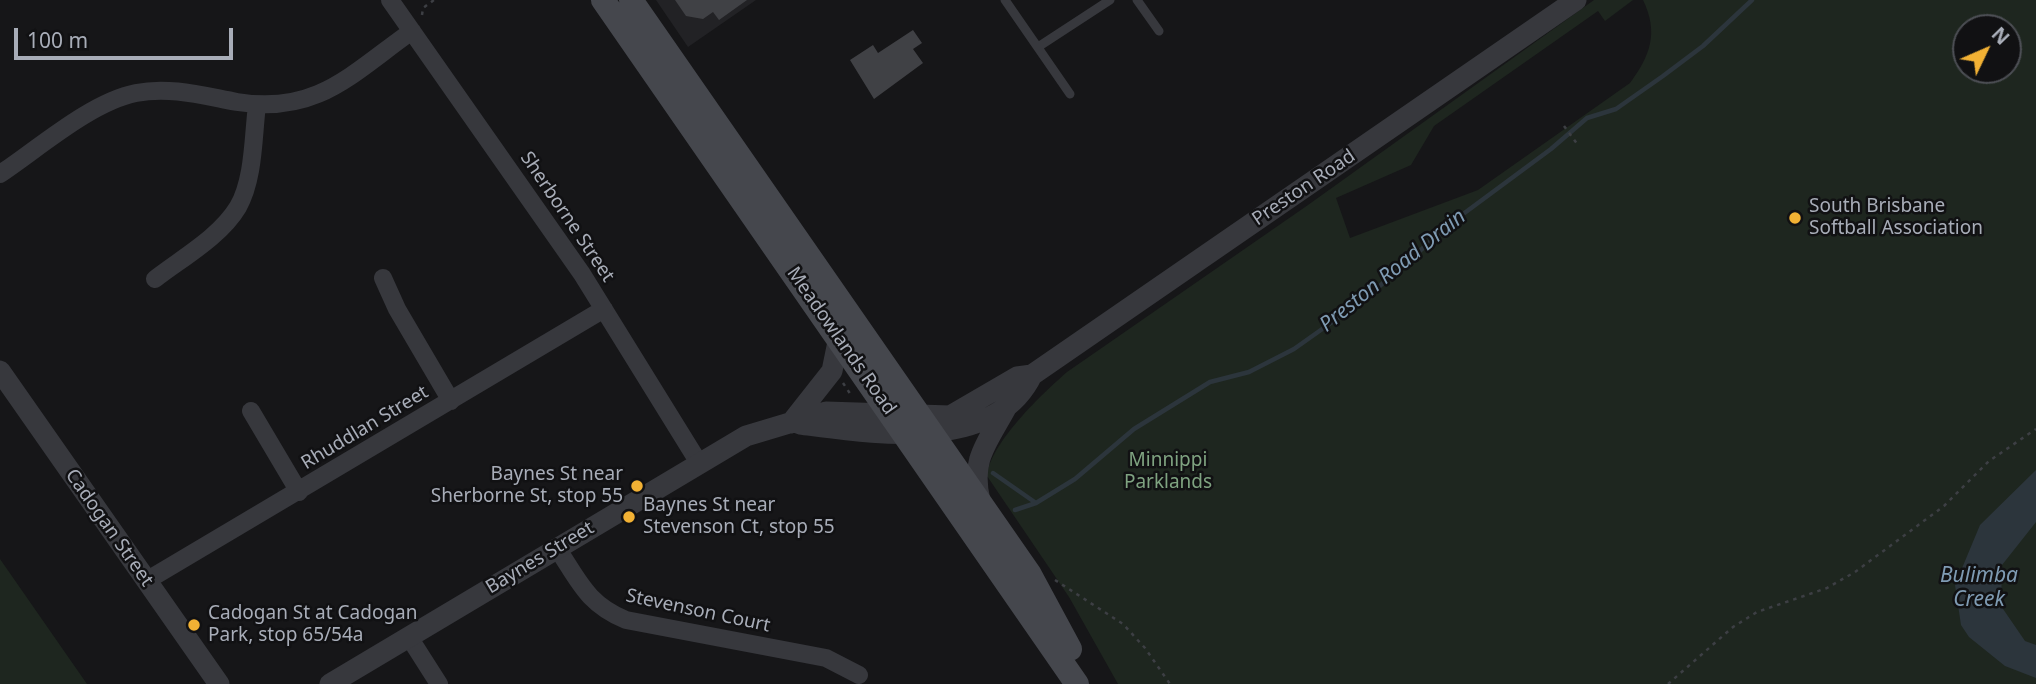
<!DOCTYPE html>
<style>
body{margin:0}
#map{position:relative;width:2036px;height:684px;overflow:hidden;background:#161618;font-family:"Noto Sans",sans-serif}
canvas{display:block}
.north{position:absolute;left:1952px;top:14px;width:70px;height:70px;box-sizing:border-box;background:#111113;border:2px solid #4d4f55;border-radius:50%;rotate:46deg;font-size:19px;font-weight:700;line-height:28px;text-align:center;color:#a8adb8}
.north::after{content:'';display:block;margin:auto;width:24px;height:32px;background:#f2b134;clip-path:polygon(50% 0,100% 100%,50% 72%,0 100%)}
.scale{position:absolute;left:14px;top:28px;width:219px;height:32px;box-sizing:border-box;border:4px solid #a8adb8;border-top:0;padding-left:9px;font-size:21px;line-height:24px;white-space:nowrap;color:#a8adb8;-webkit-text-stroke:5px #111113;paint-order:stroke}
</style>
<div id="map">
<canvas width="2036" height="684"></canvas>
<div class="north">N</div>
<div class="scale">100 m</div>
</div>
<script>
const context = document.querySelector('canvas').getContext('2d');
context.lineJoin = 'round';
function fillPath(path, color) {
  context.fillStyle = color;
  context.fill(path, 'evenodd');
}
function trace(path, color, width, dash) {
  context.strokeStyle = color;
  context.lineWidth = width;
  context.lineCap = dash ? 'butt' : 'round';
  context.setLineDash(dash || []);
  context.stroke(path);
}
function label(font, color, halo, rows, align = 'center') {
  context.font = font + ' "Noto Sans",sans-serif';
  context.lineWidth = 5;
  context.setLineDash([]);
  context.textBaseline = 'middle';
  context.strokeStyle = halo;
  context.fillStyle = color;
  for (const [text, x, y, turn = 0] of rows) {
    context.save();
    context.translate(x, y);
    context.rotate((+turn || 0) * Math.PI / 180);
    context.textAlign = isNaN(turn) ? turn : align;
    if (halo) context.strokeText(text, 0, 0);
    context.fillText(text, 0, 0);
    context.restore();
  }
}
fillPath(new Path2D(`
 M656,0H756L688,47Z`), '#222225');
fillPath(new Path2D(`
 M1594,0H1633L1605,21L1598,11L1434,126L1411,165L1336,198L1350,238L1478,190L1630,83C1650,56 1659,33 1643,0H2036V684H1118L1069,597L987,476C990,443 1043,393 1067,372L1308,205ZM1966,28H2008V70H1966Z
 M0,559L87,684H0Z`), '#1e261f');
fillPath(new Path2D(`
 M2036,470V522L2002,565L2001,606L2025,641L2036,645V678L2005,666L1969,637L1961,625L1955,585L1980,525Z`), '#2c353c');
trace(new Path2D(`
 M993,473L1036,503
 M1015,510L1036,503L1075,479L1134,429L1210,382L1249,372L1294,349L1366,298L1455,220L1551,149L1587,118L1616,109L1663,76L1703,46L1752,0`), '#2c353c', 4.5);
fillPath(new Path2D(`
 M675,0H747L719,20L713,12L703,19L686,16Z
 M913,30L922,43L913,49L923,63L874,99L850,60L873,45L878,53Z`), '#404145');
trace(new Path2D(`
 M422,15L423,8L434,0
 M1564,126L1578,145
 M843,383L851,395
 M1055,580L1123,624L1145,648L1170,684
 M1668,684L1733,627L1757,612L1827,588L1855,572L1944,506L1989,461L2036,429`), '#3d3f44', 2.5, [3.5, 5]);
trace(new Path2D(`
 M1005,0L1070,94
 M1137,0L1159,31
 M1038,47L1110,0`), '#37383d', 9);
trace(new Path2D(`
 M390,0L582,274L699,463
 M0,174C39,148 91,102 136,93C170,86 204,96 237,102C317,115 351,74 412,31
 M383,278L397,309L451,401
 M155,279C182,258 220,237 238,207C254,179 253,137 257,105
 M251,411L299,492
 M557,548C579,581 587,604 626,620L826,658L859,675
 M146,581L604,309
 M409,637L439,684`), '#37383d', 18);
trace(new Path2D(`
 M0,371L219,684
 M791,423L832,371L839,337
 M800,424C871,433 994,454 1032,375
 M980,501C970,460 987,443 1006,408
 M330,684L746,436L826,412L950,416L1017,377L1032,375L1576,0`), '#37383d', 21);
trace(new Path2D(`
 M603,0L1077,684
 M631,0L1029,573L1070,649`), '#45474d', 24);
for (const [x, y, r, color] of [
 [1795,218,7,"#f2b134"],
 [637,486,7,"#f2b134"],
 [629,517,7,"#f2b134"],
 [194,625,7,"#f2b134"]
]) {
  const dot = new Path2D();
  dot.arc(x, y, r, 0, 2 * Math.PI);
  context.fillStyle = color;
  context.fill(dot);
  trace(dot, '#111113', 2.5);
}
label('19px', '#a8adb8', '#111113', [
 ["Preston Road",1304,188,-34],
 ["Sherborne Street",567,217,56],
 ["Meadowlands Road",841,341,55],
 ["Rhuddlan Street",365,428,-31],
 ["Cadogan Street",109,528,55],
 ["Baynes Street",540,558,-31],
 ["Stevenson Court",698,611,12]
]);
label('19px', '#a8adb8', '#111113', [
 ["South Brisbane",1809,207],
 ["Softball Association",1809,229],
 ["Baynes St near",623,475,"right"],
 ["Sherborne St, stop 55",623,497,"right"],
 ["Baynes St near",643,506],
 ["Stevenson Ct, stop 55",643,528],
 ["Cadogan St at Cadogan",208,614],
 ["Park, stop 65/54a",208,636]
], 'left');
label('19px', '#7fa381', '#111113', [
 ["Minnippi",1168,461],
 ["Parklands",1168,483]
]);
label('italic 21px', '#7f9bb3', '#111113', [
 ["Preston Road Drain",1393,271,-39],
 ["Bulimba",1979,576],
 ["Creek",1979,600]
]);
</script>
